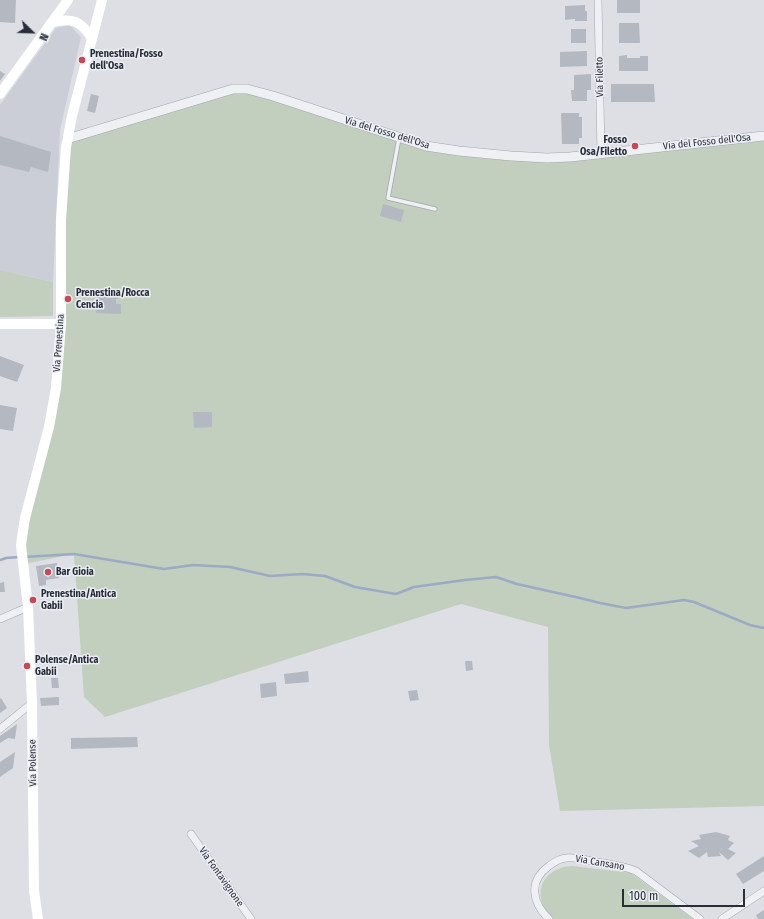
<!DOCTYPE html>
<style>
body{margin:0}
#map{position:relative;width:764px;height:919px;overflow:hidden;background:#dddfe5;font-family:"Fira Sans Condensed",sans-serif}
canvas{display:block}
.north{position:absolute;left:12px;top:12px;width:40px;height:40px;-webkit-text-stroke:3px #eceef3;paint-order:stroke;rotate:113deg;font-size:11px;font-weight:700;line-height:16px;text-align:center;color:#282d3a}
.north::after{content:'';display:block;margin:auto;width:14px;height:18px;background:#282d3a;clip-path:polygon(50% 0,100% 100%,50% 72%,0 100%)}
.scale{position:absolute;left:622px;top:889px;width:123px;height:18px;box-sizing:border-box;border:2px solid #282d3a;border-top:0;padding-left:5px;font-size:12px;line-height:14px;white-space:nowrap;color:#282d3a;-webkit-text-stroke:3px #eceef3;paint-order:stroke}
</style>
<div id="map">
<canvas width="764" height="919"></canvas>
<div class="north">N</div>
<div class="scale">100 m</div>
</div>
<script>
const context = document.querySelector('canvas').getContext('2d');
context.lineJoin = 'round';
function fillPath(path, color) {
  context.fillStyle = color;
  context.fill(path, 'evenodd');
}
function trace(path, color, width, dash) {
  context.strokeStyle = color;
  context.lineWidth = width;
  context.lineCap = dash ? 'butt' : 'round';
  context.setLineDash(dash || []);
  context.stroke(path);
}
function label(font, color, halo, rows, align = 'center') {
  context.font = font + ' "Fira Sans Condensed",sans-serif';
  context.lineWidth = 3;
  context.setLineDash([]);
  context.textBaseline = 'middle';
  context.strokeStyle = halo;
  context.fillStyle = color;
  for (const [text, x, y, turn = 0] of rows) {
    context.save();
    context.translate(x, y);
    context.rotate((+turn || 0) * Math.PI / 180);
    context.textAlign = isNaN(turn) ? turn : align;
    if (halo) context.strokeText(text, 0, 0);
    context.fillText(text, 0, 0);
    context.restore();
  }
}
fillPath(new Path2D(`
 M70,25L81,37L60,130L53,282L0,270V105L56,28Z`), '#cbced6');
fillPath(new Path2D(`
 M247,89L426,146L547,158L764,136V806L560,811L549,745L548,627L461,604L105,717L84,697L74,554L24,564L21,545L56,388L67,139Z
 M0,270L53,282V316L0,317Z
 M573,866L631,873L693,919H554C536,905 535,879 558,869C563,867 568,866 573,866Z`), '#c2cebe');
trace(new Path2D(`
 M24,557L74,554L164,569L193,565L230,567L270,576L302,574L325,576L355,587L396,594L414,587L465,580L496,577L517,584L580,598L600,603L626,608L684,600L694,602L750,625L764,628
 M0,560L6,558L19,557`), '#9aabc3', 2.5);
fillPath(new Path2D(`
 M0,0H16L15,23L0,22Z
 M617,0H640V13H617Z
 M585,5V11H587V21H575V19L565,20V6Z
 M619,23H639L640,43H619Z
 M571,29H586V43H571Z
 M587,51V66L560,67V52Z
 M627,55V58H640V56H648V71H619V56Z
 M0,71L5,74L0,81Z
 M591,74V90H587V101H572L571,90H574V75Z
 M611,84H654L655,102H611Z
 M91,94L99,96L95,113L87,111Z
 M561,113H579V117H582V138H579V144H562Z
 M0,136L51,152L48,172L31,167L29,172L0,165Z
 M383,204L404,210L401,222L380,216Z
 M104,293H118V299H116V304H121V314L96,313L97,297H104Z
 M0,356L24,365L17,382L0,376Z
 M0,405L17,408L13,431L0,429Z
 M193,412H212V427L194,428Z
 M57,563L59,578L46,580V585L39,586L36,566Z
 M4,582L5,592H0V583Z
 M465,661H472L473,670L466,671Z
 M308,671L309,682L285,684L284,674Z
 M51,678H58L59,688H52Z
 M276,682L277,696L261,698L260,684Z
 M417,690L419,700L410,701L408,691Z
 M59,697V705L41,706L40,698Z
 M1,698L7,708L0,713V699Z
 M17,724L15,739L8,738L0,743V736Z
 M137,737L138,747L71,749V738Z
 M15,752L13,768L0,777V762Z
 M716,832L730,836L728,840L734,843L728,849L736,853L728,860L719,852L721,856L708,857L707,852L699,858L688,851L699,846L691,841L701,839L699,835Z
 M764,856V871L743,884L736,874Z
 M764,910V919H758L756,915Z`), '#b4b9c1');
const service = new Path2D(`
 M399,138L388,198L435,209`);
const minor = new Path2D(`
 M598,0L601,154
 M0,619L28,607
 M0,729L32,703
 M191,834L251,919
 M549,919C532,903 528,881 549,866C554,862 559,859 566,858C576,857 587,860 597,862C610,864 624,866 636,871L700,919
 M722,919L764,891`);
const tertiary = new Path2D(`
 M67,139L233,89H247L273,96L426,146L459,151L511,156L547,158L570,157L764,136`);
trace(service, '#a3a6ae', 5);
trace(minor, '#a3a6ae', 8);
trace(tertiary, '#a3a6ae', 10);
trace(service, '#eff0f4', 3.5);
trace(minor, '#eff0f4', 7);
trace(tertiary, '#eff0f4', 9);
trace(new Path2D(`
 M52,22C72,18 80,20 91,37
 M0,94L68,0
 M0,324H61
 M38,919L34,891L32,703L28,607L21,545L23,531L25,518L49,427L56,388L61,324V220L66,147L72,116L102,0`), '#fff', 10);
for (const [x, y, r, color] of [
 [82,60,4,"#c14b56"],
 [635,146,4,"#c14b56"],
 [68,299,4,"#c14b56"],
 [48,572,4,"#c14b56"],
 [33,600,4,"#c14b56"],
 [27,666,4,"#c14b56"]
]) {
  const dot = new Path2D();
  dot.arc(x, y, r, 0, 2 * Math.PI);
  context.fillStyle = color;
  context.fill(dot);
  trace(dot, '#eceef3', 1.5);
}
label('bold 10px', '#282d3a', '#eceef3', [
 ["Prenestina/Fosso",90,54],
 ["dell'Osa",90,66],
 ["Fosso",627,140,"right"],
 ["Osa/Filetto",627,152,"right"],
 ["Prenestina/Rocca",76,293],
 ["Cencia",76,305],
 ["Bar Gioia",56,572],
 ["Prenestina/Antica",41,594],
 ["Gabii",41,606],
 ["Polense/Antica",35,660],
 ["Gabii",35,672]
], 'left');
label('10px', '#282d3a', '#eceef3', [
 ["Via Filetto",600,77,-91],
 ["Via del Fosso dell'Osa",387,133,17],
 ["Via del Fosso dell'Osa",707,142,-6],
 ["Via Prenestina",59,343,-86],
 ["Via Polense",33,763,-91],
 ["Via Cansano",600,863,10],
 ["Via Fontavignone",221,877,55]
]);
</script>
